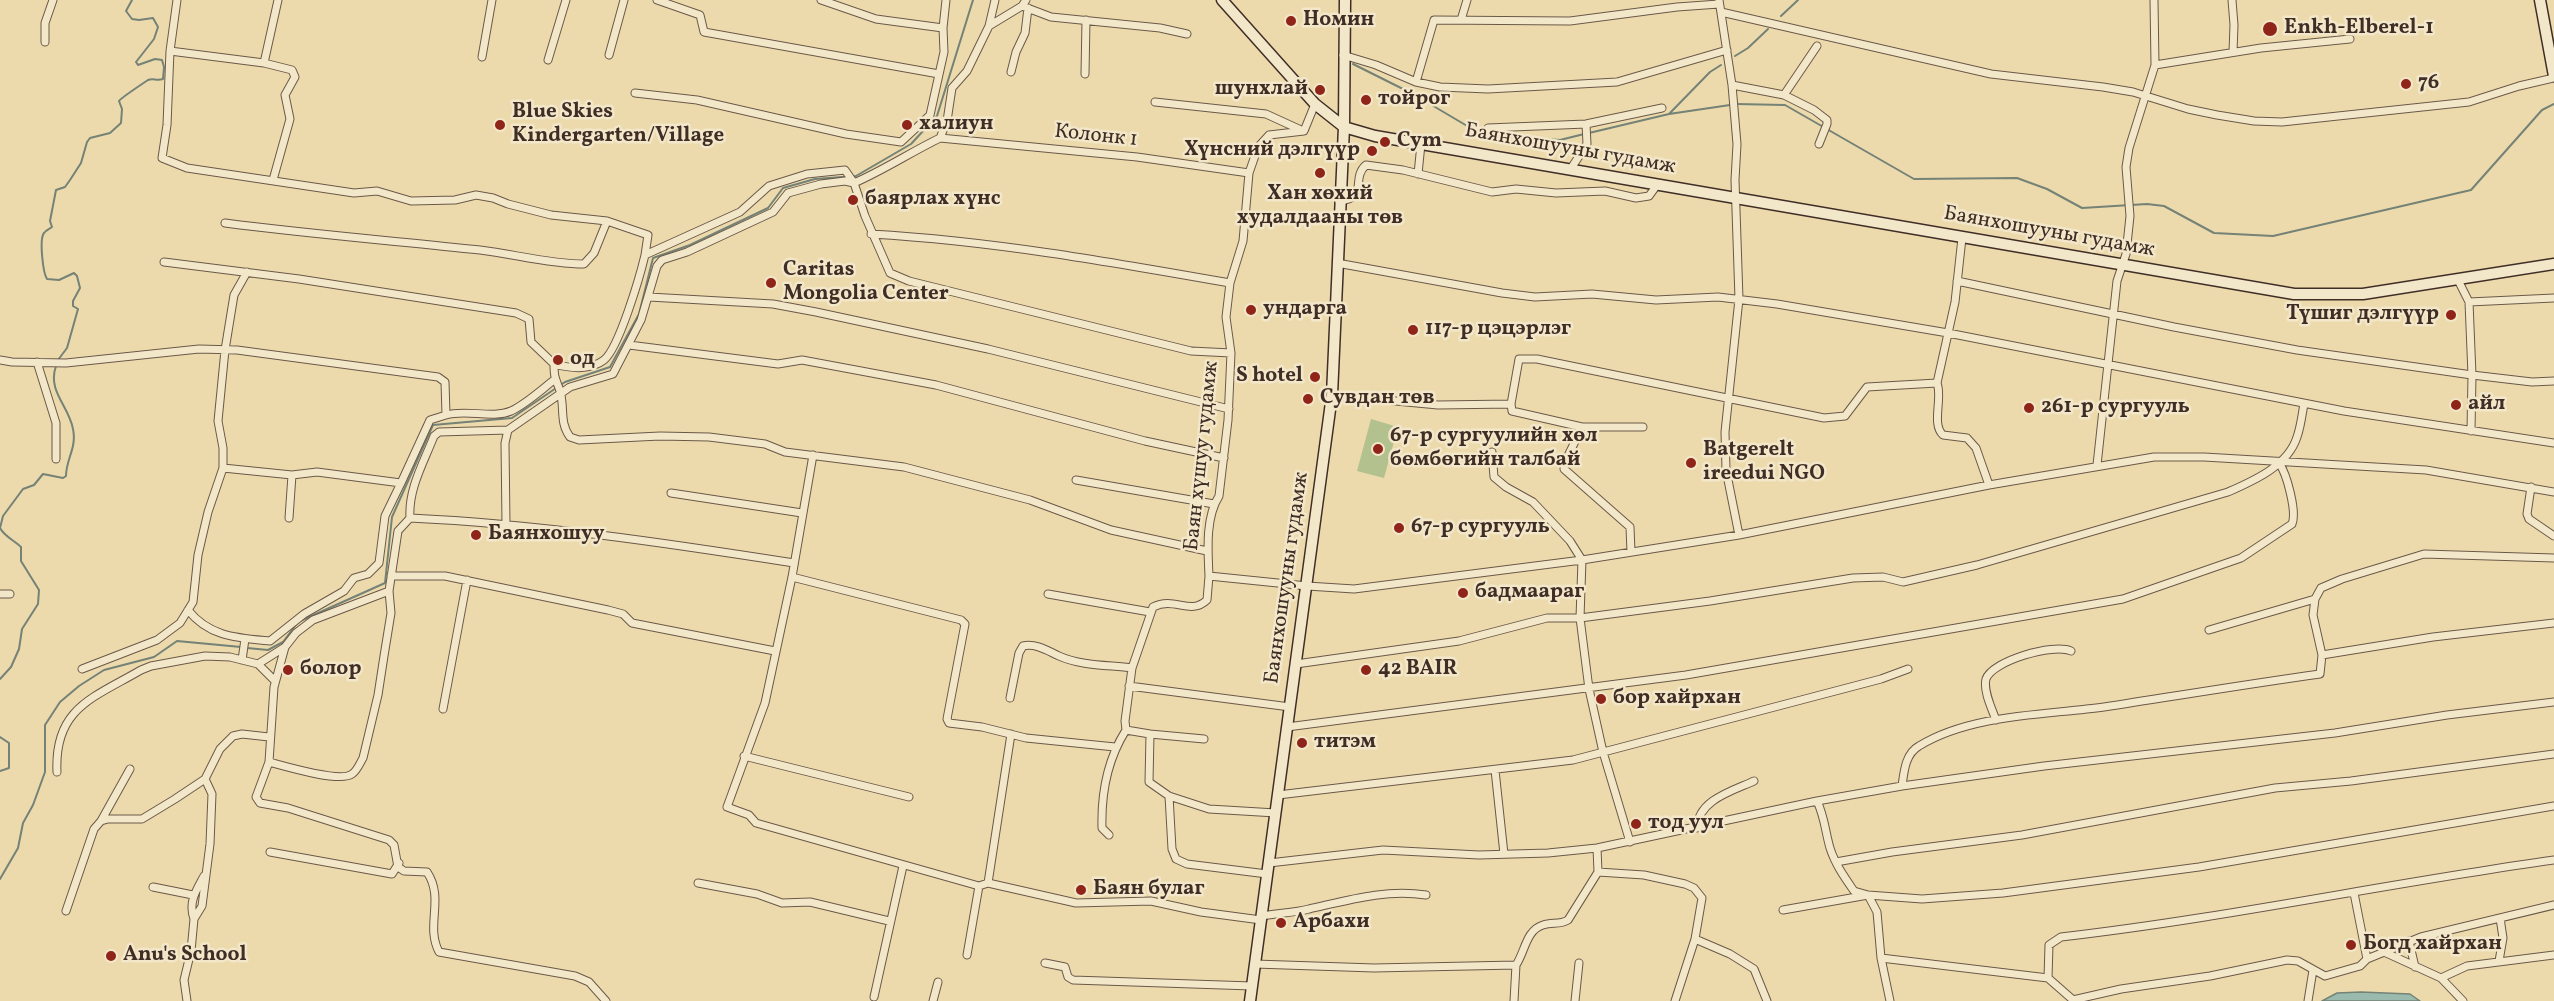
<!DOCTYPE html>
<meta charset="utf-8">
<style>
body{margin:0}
canvas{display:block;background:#ecdaad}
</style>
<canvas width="2554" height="1001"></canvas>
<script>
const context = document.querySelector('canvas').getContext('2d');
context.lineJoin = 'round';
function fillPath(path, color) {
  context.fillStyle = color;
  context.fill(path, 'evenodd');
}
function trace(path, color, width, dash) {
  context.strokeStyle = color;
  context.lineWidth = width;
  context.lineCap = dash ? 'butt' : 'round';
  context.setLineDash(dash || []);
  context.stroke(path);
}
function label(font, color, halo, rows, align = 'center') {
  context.font = font + ' Vollkorn,serif';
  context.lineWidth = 5;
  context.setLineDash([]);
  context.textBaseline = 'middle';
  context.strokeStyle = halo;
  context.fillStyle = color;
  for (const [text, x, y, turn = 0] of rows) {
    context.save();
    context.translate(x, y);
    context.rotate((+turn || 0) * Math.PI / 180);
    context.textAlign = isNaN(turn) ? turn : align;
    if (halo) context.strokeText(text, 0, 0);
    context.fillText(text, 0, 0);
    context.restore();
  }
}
fillPath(new Path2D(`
 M1371,419L1398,427L1384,478L1357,471Z`), '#b2c18e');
const water = new Path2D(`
 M2361,992L2410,994L2420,1001H2322L2337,993Z`);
fillPath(water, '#99baac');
trace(water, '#758276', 1.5);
trace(new Path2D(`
 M1781,16L1798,0
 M1735,56L1748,48L1768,29
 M1353,64L1413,94L1474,130L1489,135L1560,140L1584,134
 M1736,104L1785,105L1914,179L2017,178L2047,189L2082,208L2147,204L2164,206L2214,233L2273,236L2471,190L2542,110L2554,104
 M1669,114L1710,72L1721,65
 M1589,133L1669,114L1730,105
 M58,360L67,348L78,309L73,306V301L80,288L77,276L74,273L59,280L47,279C43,273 39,239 44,233C46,230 49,229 52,227L50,221L56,190L65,187L70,180L81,163L87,142L90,138L110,133L121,123L122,109L119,101C120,99 145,82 148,80C153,78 157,81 163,79L164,67L162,60L155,59L138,65L136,62L154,39L158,27L153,18L139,20L132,19L126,11L132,0
 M0,528L3,516L23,489L34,485L43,474L63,478L66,476C66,459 77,448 73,429C69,406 47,391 56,366
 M0,528C5,537 14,540 21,547V561L39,590L38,604L22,629L19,649L11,667L0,679
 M247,648L268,650L283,642L298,622L385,583L392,517L433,425L512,418L565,382L610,367L639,314L653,258L690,245L768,208L783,188L815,179L856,176L911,144L937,116L973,0
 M0,737L9,743V768L0,771
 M0,879L18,848L23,823L33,805L45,772V725L60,702L79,686L104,670L154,657L177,641L241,647`), '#758276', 2);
const street = new Path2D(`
 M177,0L170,51L167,125L162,158L187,168L354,193L377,191L411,201L455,200L476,195L493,198L508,204L551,215L607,221L648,235L645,255L740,212L769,186L807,174L845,170L854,183C884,170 911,152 940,138L947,121L952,88L967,71L989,26L1022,6L1026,0
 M657,0L700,15L704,32L939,74
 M821,0L876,19L943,28
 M1719,0L1732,85L1737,144L1735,180L1739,299L1725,432L1726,470L1739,535
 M2232,0L2234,25L2233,52
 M1022,6L1051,17L1160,28L1187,34
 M1721,12L1991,74L2103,87L2133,92L2188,109L2217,115L2254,121L2282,122L2469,102L2519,86L2554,78
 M1461,20L1467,0
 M989,26L995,0
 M45,42V23L53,0
 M170,51L264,63L292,70L295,77L285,95L290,119L273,180
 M609,55L624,0
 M1343,55L1376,65L1416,82L1440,87L1488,89L1617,82L1727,50
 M482,57L492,0
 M548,60L566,0
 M264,63L278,0
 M2155,65L2261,48L2350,39
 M1011,72L1016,52L1025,33L1028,8
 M1085,74L1086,20
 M1416,82L1434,20L1570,21L1677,7L1719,4
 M1732,85L1784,95L1817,46
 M635,93L697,100L846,134L901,142L930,115L944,52L943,28L946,0
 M1784,95L1814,110L1827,120V124L1819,144
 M1155,102L1266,114L1301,130
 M1315,104L1304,131L1269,135L1258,147L1249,173L1243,241L1230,283L1226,317L1231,353L1228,420L1219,496C1205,518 1208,552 1209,576L1307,586L1354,589L1582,560L1739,535L1989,485L2154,457H2204L2426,470L2554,492
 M1488,128L1586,124L1662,108
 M940,138L1137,157L1249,173
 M1570,170L1587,144L1586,124
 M1418,174L1421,144
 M1339,201C1370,198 1350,179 1366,165L1403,170L1492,192L1516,189L1556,193L1605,191L1636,198L1649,196L1657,185
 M225,223C310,234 395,241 480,250C514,254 549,264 584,264L594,253L607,221
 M871,234C993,241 1111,262 1230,283
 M1962,238L1955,302L1937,383C1943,398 1931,424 1943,435L1967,438L1976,448L1989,485
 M164,262L299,279L516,313L529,319L531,342L554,364C554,379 556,379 560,391C565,408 559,422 570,437L579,440L660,436L709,437L765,444L785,452L904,467L1030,500L1111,530L1207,551
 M1337,263L1502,293L1535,297L1592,294L1656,300L1718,297L1777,304L1948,333L2344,411L2554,443
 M2458,280L2469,302L2472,375L2532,382L2554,381
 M1957,281L2174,327L2297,350L2472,375L2471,431
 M649,297L773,304L816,312L988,349L1229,409
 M2469,302L2554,298
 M629,345L778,364L802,360L936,385L1145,441L1224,458
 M0,360L12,362L66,363L199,349L237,350L438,377L445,382L446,415C466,409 492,419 511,411C526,404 541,390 554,380
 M37,362L56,423V459
 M554,364C569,368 590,371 604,360C619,348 640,276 645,255
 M1332,395L1438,405L1511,404L1519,359H1537L1824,418L1845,416L1867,387L1937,383
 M1511,404L1512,411L1582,427H1643
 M1582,427L1565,462L1564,469L1630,527L1631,552
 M1492,452L1494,477L1506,487L1533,502L1570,541L1582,560L1580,618L1589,689L1603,752L1630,842
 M813,455L792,577L765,703L727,807L749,815L756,823L979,886L988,883L1076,903L1151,901L1201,912L1261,920
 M2097,465L2117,281L2126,254L2130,216L2126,167L2129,148L2155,65L2154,0
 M223,468L292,475L317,472L401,483L430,420L446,415
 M1076,480L1214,504
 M2531,487L2527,514L2529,519L2554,536
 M671,493L802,513
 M289,518L292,475
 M410,518C408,489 424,462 434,436L439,432L508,430L570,387L613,374L641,320L657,266L662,260L687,252L773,212L788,193L821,184L845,181L854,183L865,216L890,273L909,281L1191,351L1231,353
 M506,524L505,443L508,430
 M391,576H445L608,610L623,614L632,623L775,651
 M1209,576L1207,600C1190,616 1175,596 1153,607L1132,668L1125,721L1126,730L1150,734L1149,782L1169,796L1172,849L1176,859L1187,864L1267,874
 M792,577L961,620L965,624L947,719L949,723L982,727L1026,738L1115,747
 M389,591L313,620L296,633L285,647L274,687L269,762L256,797L260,803L288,808L389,840L394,845L398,867L404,871L427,872C445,899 425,925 439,952L575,976L589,982L606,1001
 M0,594H10
 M1048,594L1150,612
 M2315,599L2313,615L2322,655
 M188,610C209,637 238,638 270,641L304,614L344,591L354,578L368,574L379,563L385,516L401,483
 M2209,630L2315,599L2321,588L2342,579L2424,554L2554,558
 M242,660L245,639
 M258,664L275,681
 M1296,664L1459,641L1547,618H1580L1710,601L1853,578L1883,577L1903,582L1977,565L2228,492C2253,481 2288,466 2297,437C2301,426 2302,414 2304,404
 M82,669L157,640L180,623L193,602L198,555L208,512L223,468V448L218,421L225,350L234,295L247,272
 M1129,686L1290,707
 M1010,698L1019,653L1023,646C1036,643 1048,651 1059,656C1081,666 1109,665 1132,668
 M443,709L467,580
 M1996,720C1992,709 1983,691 1986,679C1992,661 2053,643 2071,651
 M1287,727L1686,675L2123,599L2241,558L2292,524C2297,512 2287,474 2279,463
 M1150,734L1204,739
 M744,756L909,797
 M269,762C284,766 340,783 352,774C357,771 360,763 363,758L378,695L384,656L391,613L389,591L398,531L410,518C539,524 666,543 794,563
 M1495,770L1504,854
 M57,772C54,708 93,698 141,670L151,666L205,656L230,657L258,664L285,647
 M1902,786C1904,772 1905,754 1919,746C1971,714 2046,715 2104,707C2176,696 2248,684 2320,674L2322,655L2433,637L2554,623
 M1278,795L1573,760L1881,679L1908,669
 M1169,796L1209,809L1276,813
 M1817,801L1902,786L2044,766L2335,733L2447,715L2554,702
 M101,821L130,769
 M1697,828C1698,800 1732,791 1754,781
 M1109,835L1102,828C1101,792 1107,760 1126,730
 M1597,848L1598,872L1644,875L1685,884L1694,888L1702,898L1695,939L1730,954L1754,969L1767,1001
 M270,852L392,874L399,863
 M1836,862L1892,852L2022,835L2275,788L2351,781L2554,754
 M1269,863L1383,850L1479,855L1548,853L1597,848L1817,801C1825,818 1825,831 1830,848C1835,864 1845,878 1854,891L1868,895L1877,912L1881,958L2048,978L2073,1000L2121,989L2210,976L2287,960L2298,961L2325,976L2360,966L2367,959L2421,937L2554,905
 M698,883L757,894L782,903L810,902L889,921
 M988,883L1011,734
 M153,887L193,895
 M2354,893L2367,959
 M1783,910L1868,895L1922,899L2003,893L2199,867L2554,806
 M66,911L94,829L101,821L108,819H142L175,799L205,779L220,749L233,736L242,734L269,737
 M1262,916C1277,913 1294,913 1309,909C1349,900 1385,889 1426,895
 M194,919C188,902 196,891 204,876
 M2409,941L2415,967
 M2384,952L2441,978L2467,966L2554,955
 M967,955L979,886
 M1881,958L1890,1001
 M2499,961L2503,938L2500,918
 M1045,963L1065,967L1068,977L1073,980L1252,986
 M1255,964L1374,968L1516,965L1514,1001
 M1516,965C1525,952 1526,930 1543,925C1552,922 1560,925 1568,920L1598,872
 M2048,978L2049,945L2061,937C2226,918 2389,883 2554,860
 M2441,978L2463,1001
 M874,997L903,866
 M187,1001L184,980L191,951L194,919L202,906L210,844L212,794L205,779
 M933,1001L938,982
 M1575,1001L1579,963
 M1675,1001L1695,939
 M2308,1001L2313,970`);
const secondary = new Path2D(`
 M1222,0L1315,104L1344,127L1375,136L2294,294H2363L2554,264
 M2540,0L2554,76
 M1250,1001L1332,395L1344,127L1345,0`);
trace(street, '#6b5948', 9);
trace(secondary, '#402e26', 13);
trace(street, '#f3e7ca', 7);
trace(secondary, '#f3e7ca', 10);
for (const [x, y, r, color] of [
 [1291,21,6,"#8f2418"],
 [2270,29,8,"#8f2418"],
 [2406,84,6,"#8f2418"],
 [1320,90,6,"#8f2418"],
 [1366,100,6,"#8f2418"],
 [500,125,6,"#8f2418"],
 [907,125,6,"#8f2418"],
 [1385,142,6,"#8f2418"],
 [1372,151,6,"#8f2418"],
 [1320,173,6,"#8f2418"],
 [853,200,6,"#8f2418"],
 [771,283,6,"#8f2418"],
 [1251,310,6,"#8f2418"],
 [2451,315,6,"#8f2418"],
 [1413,330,6,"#8f2418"],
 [558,360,6,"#8f2418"],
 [1315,377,6,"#8f2418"],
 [1308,399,6,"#8f2418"],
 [2456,405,6,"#8f2418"],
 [2029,408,6,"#8f2418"],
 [1378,449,6,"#8f2418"],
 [1691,463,6,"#8f2418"],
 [1399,528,6,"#8f2418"],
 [476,535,6,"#8f2418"],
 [1463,593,6,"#8f2418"],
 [288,670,6,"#8f2418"],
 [1366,670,6,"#8f2418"],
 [1601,699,6,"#8f2418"],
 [1302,743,6,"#8f2418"],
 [1636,824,6,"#8f2418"],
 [1081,890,6,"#8f2418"],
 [1281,923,6,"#8f2418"],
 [2351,945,6,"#8f2418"],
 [111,956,6,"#8f2418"]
]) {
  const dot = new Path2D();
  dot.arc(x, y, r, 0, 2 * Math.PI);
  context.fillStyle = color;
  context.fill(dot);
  trace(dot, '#f3e7ca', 2);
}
label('bold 21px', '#402e26', '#f3e7ca', [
 ["Номин",1303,21],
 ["Enkh-Elberel-1",2284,29],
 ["76",2418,84],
 ["шунхлай",1308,90,"right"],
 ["тойрог",1378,100],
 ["Blue Skies",512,113],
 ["Kindergarten/Village",512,137],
 ["халиун",919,125],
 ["Cym",1397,142],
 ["Хүнсний дэлгүүр",1360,151,"right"],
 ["Хан хөхий",1320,195,"center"],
 ["худалдааны төв",1320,219,"center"],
 ["баярлах хүнс",865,200],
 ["Caritas",783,271],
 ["Mongolia Center",783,295],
 ["ундарга",1263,310],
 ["Түшиг дэлгүүр",2439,315,"right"],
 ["117-р цэцэрлэг",1425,330],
 ["од",570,360],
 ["S hotel",1303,377,"right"],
 ["Сувдан төв",1320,399],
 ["айл",2468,405],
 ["261-р сургууль",2041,408],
 ["67-р сургуулийн хөл",1390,437],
 ["бөмбөгийн талбай",1390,461],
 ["Batgerelt",1703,451],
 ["ireedui NGO",1703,475],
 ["67-р сургууль",1411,528],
 ["Баянхошуу",488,535],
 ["бадмаараг",1475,593],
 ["болор",300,670],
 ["42 BAIR",1378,670],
 ["бор хайрхан",1613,699],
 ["титэм",1314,743],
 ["тод уул",1648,824],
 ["Баян булаг",1093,890],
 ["Арбахи",1293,923],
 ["Богд хайрхан",2363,945],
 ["Anu's School",123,956]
], 'left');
label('21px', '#402e26', '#f3e7ca', [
 ["Колонк 1",1096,137,6],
 ["Баянхошууны гудамж",1570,150,10],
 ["Баянхошууны гудамж",2049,233,10],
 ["Баян хүшуу гудамж",1203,456,-84],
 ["Баянхошууны гудамж",1288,578,-82]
]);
</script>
